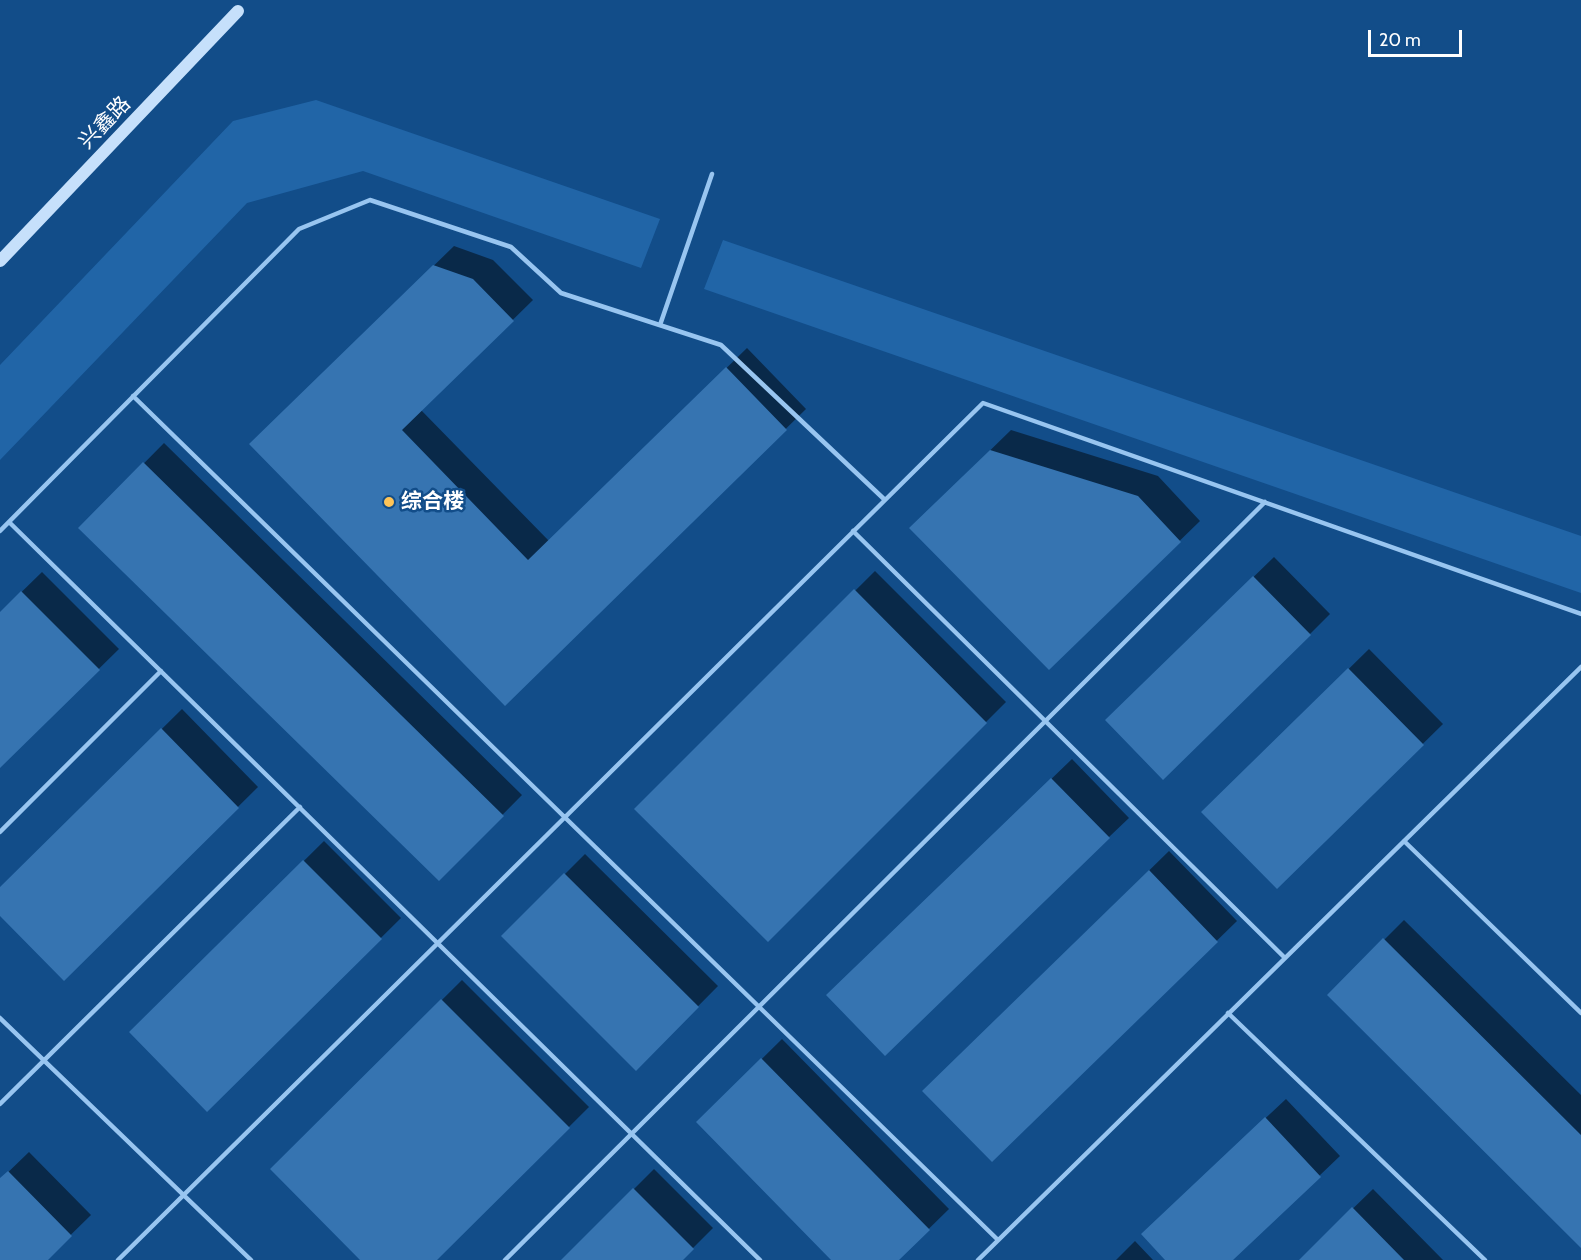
<!DOCTYPE html>
<meta charset="utf-8">
<style>
body{margin:0}
#map{position:relative;width:1581px;height:1260px;overflow:hidden;background:#124d89;font-family:Cabin,sans-serif}
canvas{display:block}
.scale{position:absolute;left:1368px;top:30px;width:94px;height:27px;box-sizing:border-box;border:3px solid #fff;border-top:0;padding-left:8px;font-size:18px;line-height:21px;white-space:nowrap;color:#fff;-webkit-text-stroke:4px #124d89;paint-order:stroke}
</style>
<div id="map">
<canvas width="1581" height="1260"></canvas>
<div class="scale">20 m</div>
</div>
<script>
const context = document.querySelector('canvas').getContext('2d');
context.lineJoin = 'round';
function fillPath(path, color) {
  context.fillStyle = color;
  context.fill(path, 'evenodd');
}
function trace(path, color, width, dash) {
  context.strokeStyle = color;
  context.lineWidth = width;
  context.lineCap = dash ? 'butt' : 'round';
  context.setLineDash(dash || []);
  context.stroke(path);
}
function label(font, color, halo, rows, align = 'center') {
  context.font = font + ' Cabin,"Noto Sans SC",sans-serif';
  context.lineWidth = 5;
  context.setLineDash([]);
  context.textBaseline = 'middle';
  context.strokeStyle = halo;
  context.fillStyle = color;
  for (const [text, x, y, turn = 0] of rows) {
    context.save();
    context.translate(x, y);
    context.rotate((+turn || 0) * Math.PI / 180);
    context.textAlign = isNaN(turn) ? turn : align;
    if (halo) context.strokeText(text, 0, 0);
    context.fillText(text, 0, 0);
    context.restore();
  }
}
fillPath(new Path2D(`
 M316,100L660,219L641,268L363,171L247,203L0,460V365L233,121Z
 M723,240L1581,536V593L704,289Z`), '#2165a7');
fillPath(new Path2D(`
 M454,246L493,260L533,300L421,410L549,541L747,348L806,409L505,704L271,424Z
 M1011,430L1158,476L1200,521L1049,668L931,508Z
 M164,443L522,795L439,879L80,528Z
 M1274,557L1330,614L1310,634L1127,700Z
 M875,571L1006,702L768,940L636,809Z
 M42,572L119,649L0,766V613Z
 M1369,649L1443,724L1277,887L1203,812Z
 M182,709L258,787L64,979L0,914V889Z
 M1072,759L1129,818L1109,837L848,975Z
 M324,841L401,918L207,1110L131,1032Z
 M1169,851L1237,921L992,1160L944,1071Z
 M585,854L718,986L636,1069L503,936Z
 M1404,920L1581,1095V1246L1329,995Z
 M462,980L589,1107L435,1260H362L272,1169Z
 M782,1039L949,1209L897,1260H833L698,1122Z
 M1286,1099L1340,1156L1231,1260H1167L1163,1214Z
 M29,1152L91,1215L45,1260H0V1180Z
 M654,1169L713,1228L681,1260H563Z
 M1373,1189L1443,1260H1300Z
 M1135,1241L1153,1260H1116Z`), '#0007');
fillPath(new Path2D(`
 M433,265L473,279L514,321L402,430L528,560L726,367L787,430L505,706L249,444Z
 M990,450L1138,496L1181,542L1049,670L909,528Z
 M143,462L504,816L439,881L78,528Z
 M1253,576L1311,635L1163,780L1105,720Z
 M854,589L987,723L768,942L634,809Z
 M21,591L100,670L0,768V612Z
 M1348,668L1424,745L1277,889L1201,812Z
 M161,728L239,808L64,981L0,916V887Z
 M1051,778L1110,838L885,1056L826,995Z
 M303,860L382,939L207,1112L129,1032Z
 M1149,870L1218,942L992,1162L922,1091Z
 M564,873L699,1007L636,1071L501,936Z
 M1383,938L1581,1135V1248L1327,995Z
 M441,999L570,1128L437,1260H360L270,1169Z
 M761,1058L930,1230L899,1260H831L696,1122Z
 M1265,1117L1321,1177L1233,1260H1165L1141,1234Z
 M8,1171L72,1236L48,1260H0V1178Z
 M633,1188L694,1249L683,1260H561Z
 M1352,1207L1404,1260H1299Z`), '#3674b1');
trace(new Path2D(`
 M660,325L712,174
 M133,396L998,1240
 M9,522L760,1260
 M0,531L299,229L370,200L511,247L561,293L721,345L885,500
 M853,531L1285,958
 M0,832L161,671
 M1404,841L1581,1013
 M1228,1013L1485,1260
 M0,1018L251,1260
 M0,1104L300,807
 M118,1260L983,403L1581,614
 M505,1260L1265,502
 M978,1260L1581,667`), '#98c5f0', 4.5);
trace(new Path2D(`
 M0,261L238,11`), '#c6e0fb', 12);
for (const [x, y, r, color] of [
 [389,502,6,"#ffc457"]
]) {
  const dot = new Path2D();
  dot.arc(x, y, r, 0, 2 * Math.PI);
  context.fillStyle = color;
  context.fill(dot);
  trace(dot, '#124d89', 2);
}
label('21px', '#fff', '#124d89', [
 ["兴鑫路",105,123,-46]
]);
label('bold 21px', '#fff', '#124d89', [
 ["综合楼",401,502]
], 'left');
</script>
